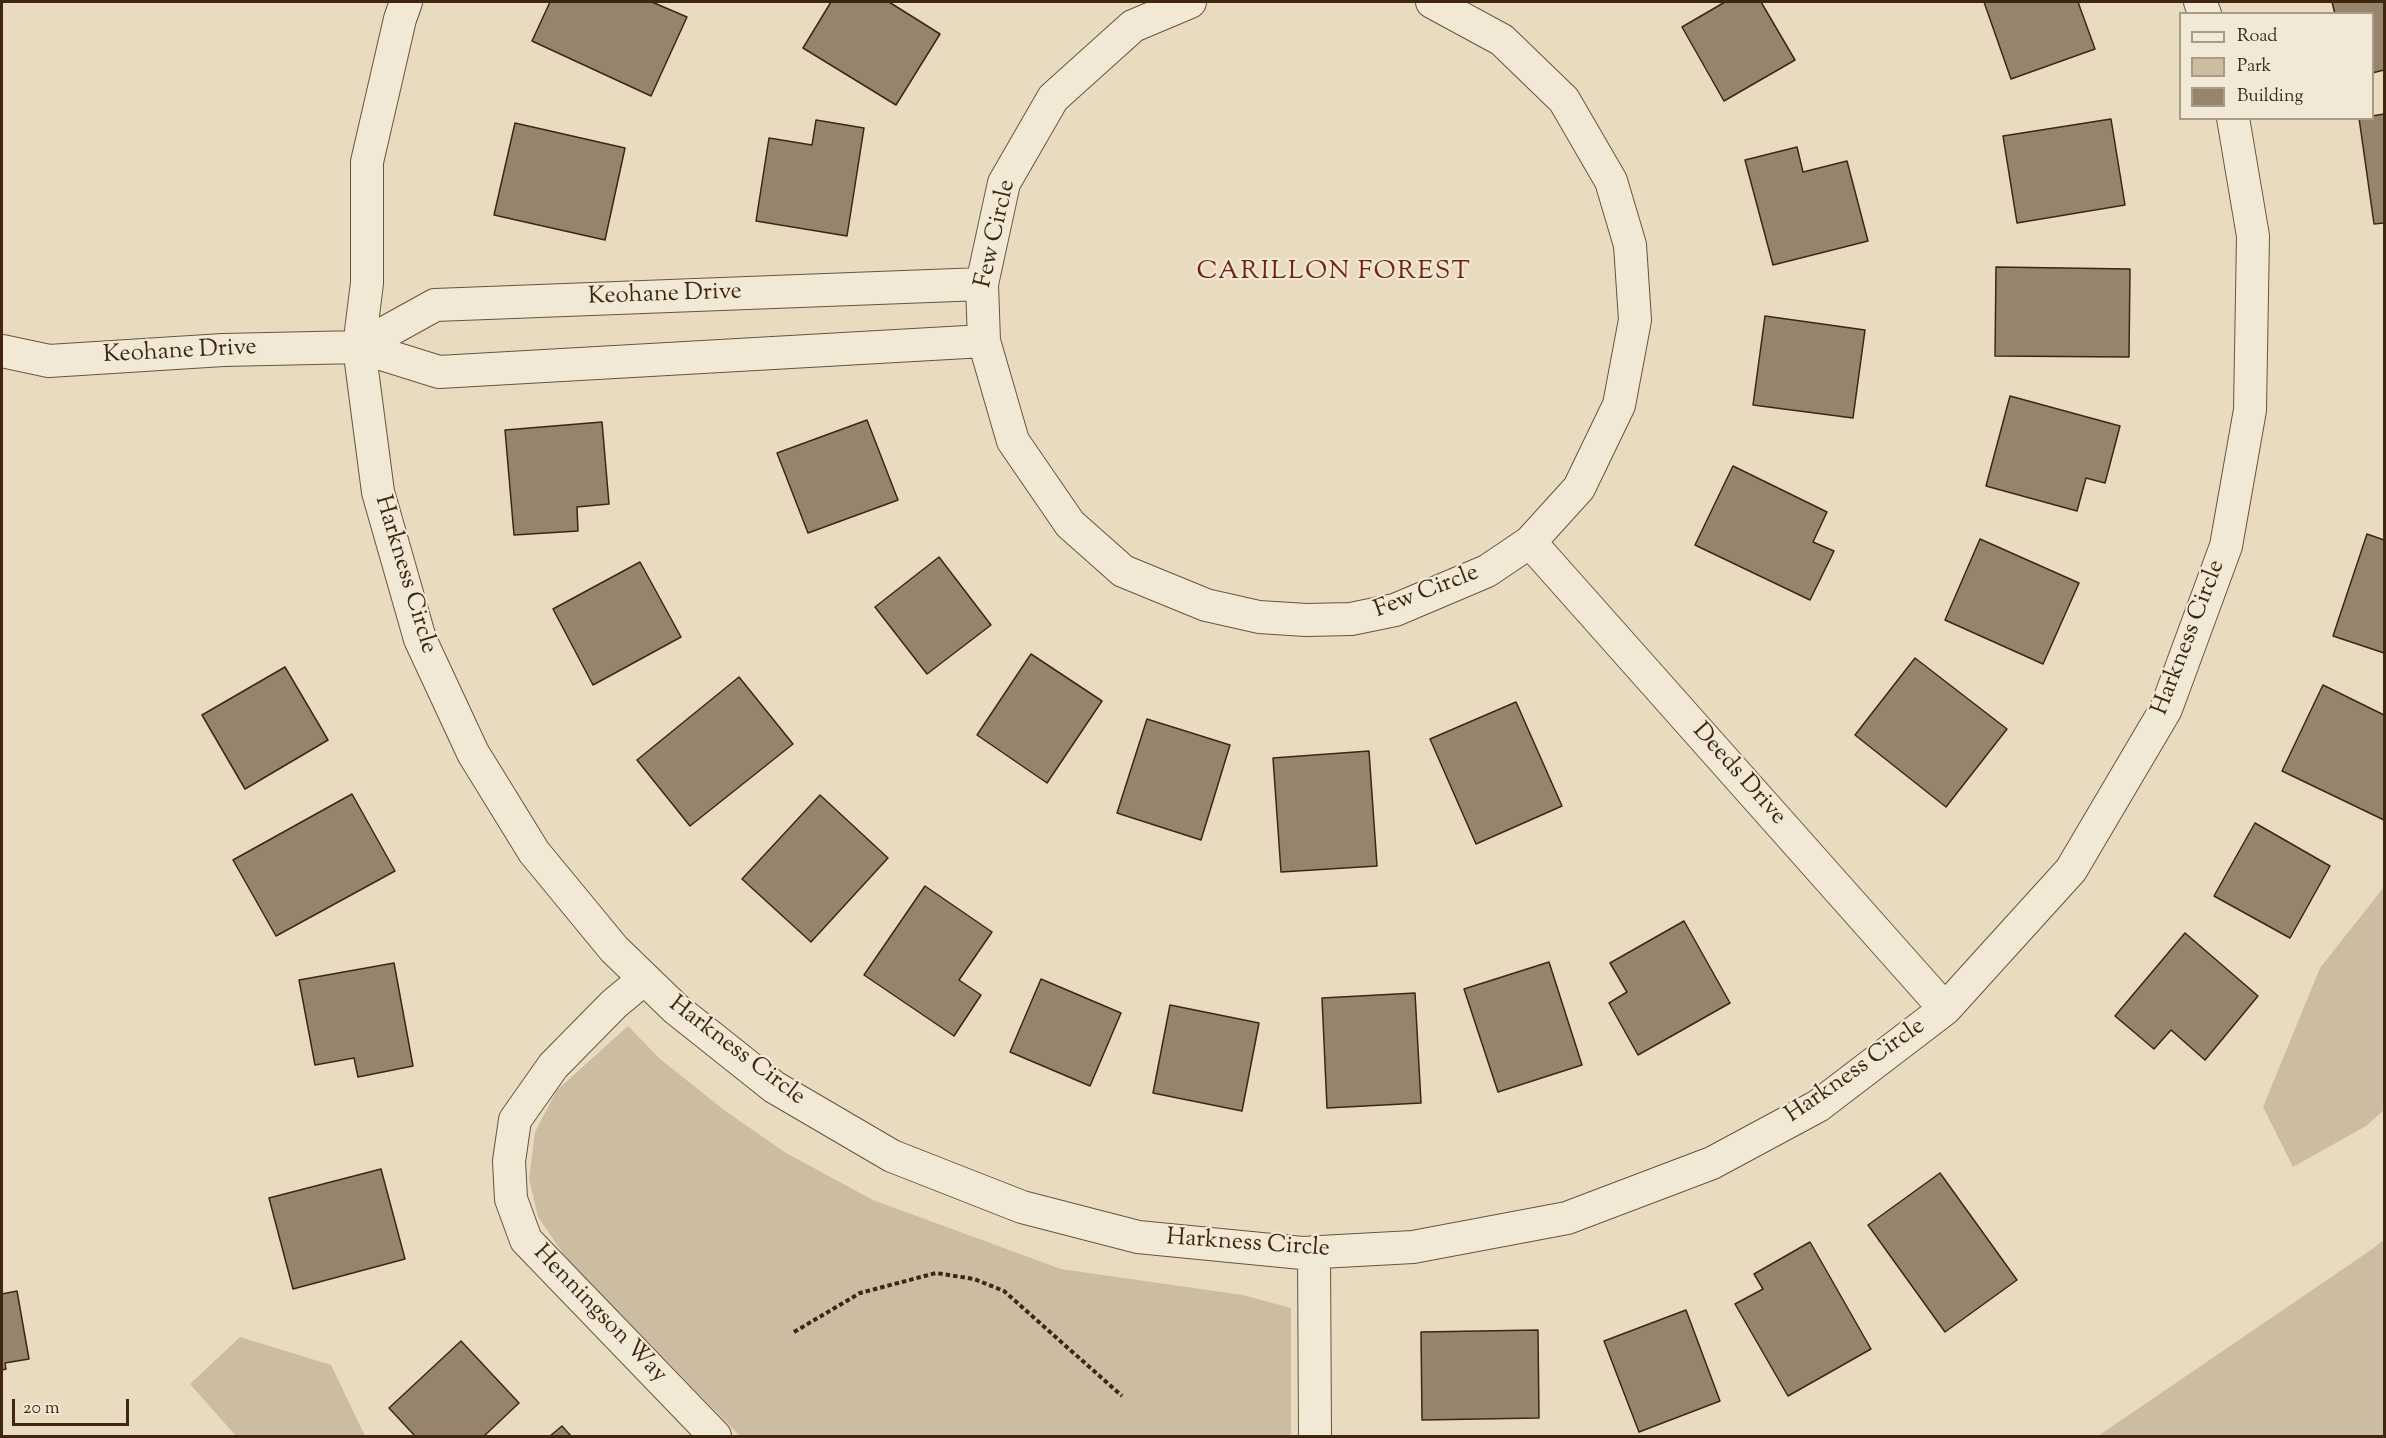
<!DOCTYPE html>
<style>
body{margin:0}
#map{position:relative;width:2386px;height:1438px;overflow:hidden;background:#e9dbc0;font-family:"Sorts Mill Goudy",serif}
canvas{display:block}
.frame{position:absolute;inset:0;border:3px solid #3f2611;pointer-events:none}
.legend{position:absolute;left:2179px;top:12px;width:195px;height:108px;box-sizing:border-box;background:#f1e8d6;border:2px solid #aa9a87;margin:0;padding:8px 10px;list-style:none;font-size:18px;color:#3f2611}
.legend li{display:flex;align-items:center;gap:12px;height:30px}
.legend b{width:30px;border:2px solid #aa9a87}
.scale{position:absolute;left:12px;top:1399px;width:117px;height:27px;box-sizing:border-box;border:3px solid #3f2611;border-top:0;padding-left:8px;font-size:18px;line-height:21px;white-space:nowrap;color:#3f2611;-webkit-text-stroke:4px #f1e8d6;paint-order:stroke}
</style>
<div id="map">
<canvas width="2386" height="1438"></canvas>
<div class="frame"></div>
<ul class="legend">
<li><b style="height:8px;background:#f1e8d6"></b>Road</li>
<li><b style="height:16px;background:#ccbca2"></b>Park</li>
<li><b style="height:16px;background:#97846c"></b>Building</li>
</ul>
<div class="scale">20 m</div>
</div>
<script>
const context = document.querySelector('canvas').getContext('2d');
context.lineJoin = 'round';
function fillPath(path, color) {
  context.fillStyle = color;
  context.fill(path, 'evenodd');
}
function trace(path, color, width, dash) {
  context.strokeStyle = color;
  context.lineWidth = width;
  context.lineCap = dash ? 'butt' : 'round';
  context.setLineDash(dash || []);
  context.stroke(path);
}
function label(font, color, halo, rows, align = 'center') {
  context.font = font + ' "Sorts Mill Goudy",serif';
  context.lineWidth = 4.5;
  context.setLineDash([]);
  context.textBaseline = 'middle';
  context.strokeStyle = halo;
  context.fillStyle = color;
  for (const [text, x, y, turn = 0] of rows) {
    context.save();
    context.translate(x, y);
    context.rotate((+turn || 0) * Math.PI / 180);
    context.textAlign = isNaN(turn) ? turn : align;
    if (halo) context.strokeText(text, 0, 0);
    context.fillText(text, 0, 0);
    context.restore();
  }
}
fillPath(new Path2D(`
 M2384,887V1110L2366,1126L2293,1167L2263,1107L2320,968Z
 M628,1026L660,1059L724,1110L786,1153L873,1200L1061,1269L1243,1295L1291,1308V1436H740L567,1259L538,1217L529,1179L535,1132L557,1090Z
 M2384,1240V1436H2098L2368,1252Z
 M240,1337L331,1365L365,1436H236L190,1384Z`), '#ccbca2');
const building = new Path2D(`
 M550,2H652L687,17L651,96L532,41Z
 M831,2H889L940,34L896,105L803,48Z
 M1725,2H1761L1795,60L1724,101L1682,27Z
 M1984,2H2078L2095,49L2011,79Z
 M2332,2H2384V70L2372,73V14H2335Z
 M2384,114V223L2374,224L2359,118H2372V116Z
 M2111,119L2125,205L2017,223L2003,136Z
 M816,120L864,128L847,236L756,221L769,138L812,145Z
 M515,123L625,148L605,240L494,215Z
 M1797,147L1803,172L1847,161L1868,241L1773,265L1745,160Z
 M1996,267L2130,269L2129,357L1995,356Z
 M1765,316L1865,330L1853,418L1753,405Z
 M2010,396L2120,426L2105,483L2086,478L2077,511L1986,486Z
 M867,420L898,500L808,533L777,453Z
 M602,422L609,504L577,507L578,531L514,535L505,430Z
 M1733,466L1827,512L1813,542L1834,551L1810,600L1695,545Z
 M2367,534L2384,540V653L2333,636Z
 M1980,539L2079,583L2043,664L1945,620Z
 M939,557L991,625L927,674L875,607Z
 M640,562L681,637L593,685L553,609Z
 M1031,654L1102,701L1047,783L977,735Z
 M1915,658L2007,729L1946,807L1855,735Z
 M285,667L328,740L245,789L202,715Z
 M739,677L793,744L690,826L637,760Z
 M2323,685L2384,715V820L2282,771Z
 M1516,702L1562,806L1476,844L1430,739Z
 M1147,719L1230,745L1201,840L1117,813Z
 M1369,751L1377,866L1281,872L1273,758Z
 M352,794L395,871L276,936L233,860Z
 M820,795L888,858L811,942L742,879Z
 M2255,823L2330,866L2290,938L2214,896Z
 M925,886L992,932L959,980L981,995L954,1036L864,975Z
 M1684,921L1730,1003L1638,1055L1609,1003L1627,992L1610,963Z
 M2185,933L2258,996L2205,1060L2171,1030L2154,1049L2115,1016Z
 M1549,962L1582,1065L1498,1092L1464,989Z
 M394,963L413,1066L358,1077L354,1058L315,1065L299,980Z
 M1041,979L1121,1013L1090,1086L1010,1052Z
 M1415,993L1421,1103L1327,1108L1322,998Z
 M1170,1005L1259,1023L1242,1111L1153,1093Z
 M381,1169L405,1259L293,1289L269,1198Z
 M1940,1173L2017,1280L1945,1332L1868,1225Z
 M1810,1242L1871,1349L1788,1396L1735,1304L1763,1289L1754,1274Z
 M17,1291L29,1359L5,1363L6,1369L2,1370V1294Z
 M1686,1310L1720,1401L1639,1432L1604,1341Z
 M1538,1330L1539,1418L1422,1420L1421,1332Z
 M461,1341L519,1403L484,1436H415L389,1408Z
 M562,1426L571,1436H550Z`);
fillPath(building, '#97846c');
trace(building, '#3f2611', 1.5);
const street = new Path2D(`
 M406,2L400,19L367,162V283L359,347L378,492L420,639L473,753L534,852L614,949L676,1009L774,1087L892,1156L1022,1207L1138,1237L1302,1253L1413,1247L1567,1218L1712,1163L1818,1106L1945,1009L2071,870L2166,709L2226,546L2250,410L2253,236L2233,118
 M1190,2L1133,26L1053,98L1004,183L982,284L984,341L1013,441L1070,524L1123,571L1206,605L1259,617L1306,620L1351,619L1395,610L1487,571L1530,542L1579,488L1619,405L1635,320L1630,245L1611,181L1564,100L1502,40L1432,2
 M2200,2L2205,14
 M359,347L435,305L982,284
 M2,351L49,361L223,350L359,347L439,372L984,341
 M1530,542L1945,1009
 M644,979L614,1004L553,1066L515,1120L509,1161L511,1199L526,1240L715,1436
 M1314,1252L1315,1436`);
trace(street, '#6a533d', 34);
trace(new Path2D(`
 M794,1332L860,1293L936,1273L974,1279L1004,1291L1122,1396`), '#3f2611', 4, [4.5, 3]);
trace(street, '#f1e8d6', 32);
label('24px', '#3f2611', '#f1e8d6', [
 ["Few Circle",997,234,-77],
 ["Keohane Drive",665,296,-2],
 ["Keohane Drive",180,353,-3],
 ["Harkness Circle",404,575,73],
 ["Few Circle",1427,593,-21],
 ["Harkness Circle",2190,638,-69],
 ["Deeds Drive",1738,775,48],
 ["Harkness Circle",736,1052,37],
 ["Harkness Circle",1856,1072,-35],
 ["Harkness Circle",1248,1245,4],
 ["Henningson Way",599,1315,46]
]);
context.letterSpacing = '1.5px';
label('26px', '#7a1f14', '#f1e8d6', [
 ["CARILLON FOREST",1334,274]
]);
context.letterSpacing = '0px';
</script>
